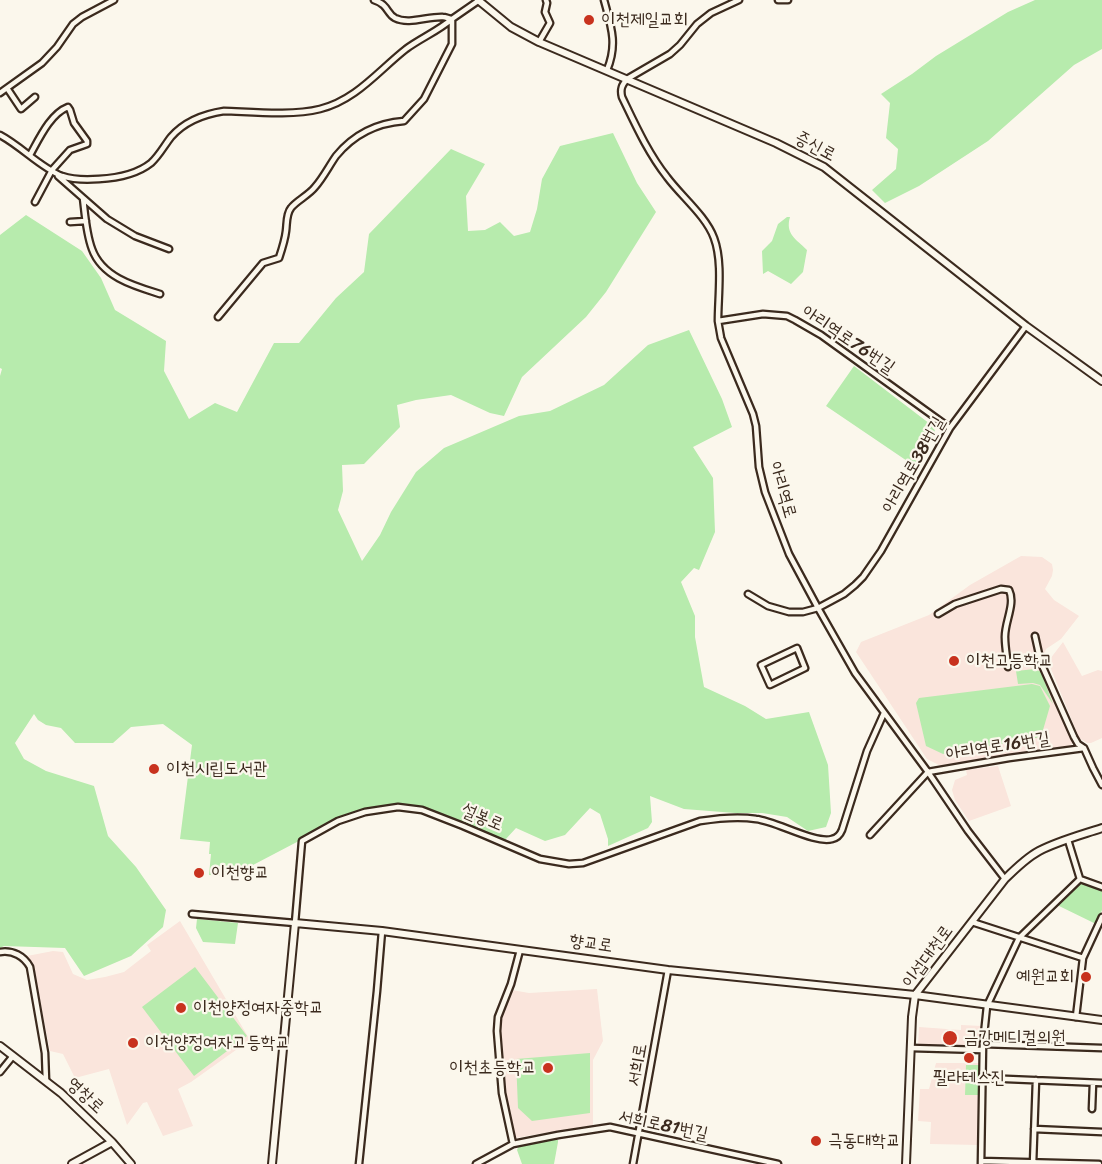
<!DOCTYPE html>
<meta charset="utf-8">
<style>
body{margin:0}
canvas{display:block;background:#fbf7ec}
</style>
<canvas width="1102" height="1164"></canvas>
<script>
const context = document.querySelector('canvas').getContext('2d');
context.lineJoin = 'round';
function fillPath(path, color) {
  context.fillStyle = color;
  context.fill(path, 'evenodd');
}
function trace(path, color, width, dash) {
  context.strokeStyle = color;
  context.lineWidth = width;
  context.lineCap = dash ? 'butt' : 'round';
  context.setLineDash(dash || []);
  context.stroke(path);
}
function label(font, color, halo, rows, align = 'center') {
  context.font = font + ' Sriracha,"Poor Story",sans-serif';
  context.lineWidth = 4.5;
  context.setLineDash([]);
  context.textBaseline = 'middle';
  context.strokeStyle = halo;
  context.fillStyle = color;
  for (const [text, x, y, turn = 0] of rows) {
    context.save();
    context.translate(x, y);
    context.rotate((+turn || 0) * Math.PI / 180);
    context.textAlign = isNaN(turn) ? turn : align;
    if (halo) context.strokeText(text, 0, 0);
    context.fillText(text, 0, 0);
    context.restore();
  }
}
fillPath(new Path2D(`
 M1021,556L1042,557L1052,564L1053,570L1052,576L1045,589L1054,600L1079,616L1061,639L1046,649L1045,652L1046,664L1077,738L1069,747L1055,751L941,766L927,759L856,652L861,642L929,615L970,585Z
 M1063,642L1082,676L1098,670L1102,671V738L1091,743H1087L1079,738L1049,664L1050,659Z
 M998,766L1011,806L969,821L955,800L952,790L955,780L967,775L966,770Z
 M180,921L250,1040L191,1082L178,1089L193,1126L163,1136L147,1102L143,1103L127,1125L109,1069L75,1078L63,1054L50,1051L33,965L27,956L53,951L63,952L73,974L87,980L105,977L124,972L151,951L147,945Z
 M597,989L603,1041L593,1060V1125L515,1138L503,1077L500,1019L512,990L529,993Z
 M961,1025L982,1026L981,1049L918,1047L919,1027L961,1030Z
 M936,1063H980L979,1145L930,1144L931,1122L918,1121L920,1089H929Z`), '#fae5dc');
fillPath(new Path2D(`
 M1035,0H1102V49L1074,65L988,141L919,186L885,203L872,190L896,169L898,149L886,138L890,103L881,94L912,74L936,56L1008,12Z
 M613,133L637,183L656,212L606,292L586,317L522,377L504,416L490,413L451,395L416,400L397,405L400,427L364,464L342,465L343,491L338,510L362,561L380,535L391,512L416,472L444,448L519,416L550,411L604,385L648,345L689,330L722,399L732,427L693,447L713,478L715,532L699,570L694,568L681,582L695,616V637L704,687L745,706L766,719L809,712L828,765L831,813L826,827L808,831L787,817L762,813H735L684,809L650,796L652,822L648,828L608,846V839L600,814L590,808L565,835L545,841L516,828L505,840L414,812L387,808L337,821L232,876L209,875L211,854H209L210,842L180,839L192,745L163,724L131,727L113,743H75L61,728L46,725L38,720L34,714L15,743L24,759L46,771L94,786L108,836L136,867L166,910L163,927L131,956L84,976L65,948L4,946L0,948V376L2,369L0,368V235L26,215L82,251L101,278L115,310L166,341L164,371L189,419L215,403L237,412L274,343H299L336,298L364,272L369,234L451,149L485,164L466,196L468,231L485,230L500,222L514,236L530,232L537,209L542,179L560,146Z
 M787,217H790C785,234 796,239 807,250L803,272L791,284L768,271L763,274L762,251L772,241L778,224Z
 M854,366L934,427L935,432L920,456L916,467L826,406Z
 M1035,669L1041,672L1053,704L1040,685L1033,683L1018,684L1016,671Z
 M1032,684L1040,686L1050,706L1041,737L943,754L926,746L916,703L919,698Z
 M1081,881L1102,889V910L1096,924L1057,905Z
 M197,919L238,923L235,944L203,942L196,928Z
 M195,967L247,1036L194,1076L142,1007Z
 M590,1053V1113L532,1121L518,1108L516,1059Z
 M966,1065H980V1095H965Z
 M553,1138L558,1140V1142L554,1164H522L517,1150L519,1145Z`), '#b7ebad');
const street = new Path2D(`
 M374,0C389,5 386,13 395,18C409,25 428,16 443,17C446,17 449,19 452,19L478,1
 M604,0C611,26 618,44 607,70
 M739,0L711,13L697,24L680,45L670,54L627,79C622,85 620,89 622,97C635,124 648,153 667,177C681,196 706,216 714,238C723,262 718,296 718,321L721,338L753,414L756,426L759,467L765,492L789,554L818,608L855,673L928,772L968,831L1005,879
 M778,0H788
 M539,42L550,23L545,12L547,3L546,0
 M7,88L21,109L35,97
 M0,93L42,63L57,47L73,24L82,17L114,0
 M0,135C21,146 41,168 62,176C74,180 86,180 99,179C117,178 136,175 151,163C159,156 164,146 171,137C184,122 204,114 224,111C253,112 292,116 320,109C356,100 378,71 406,49C421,38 438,31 452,19
 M30,155C39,139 50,114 68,107L70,110L74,123L87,141V144L70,150L52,170L35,202
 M58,176L107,219L135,236L169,249
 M83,198C85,214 86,233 92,249C102,277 134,286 160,294
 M70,222L86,221
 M218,317L263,263L279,258C282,249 285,240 286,231C287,224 286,214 291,208C296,201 309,195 315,187C323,178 329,166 336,156C354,134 377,123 404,121L424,99L452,44V19
 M718,321L763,314L787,316L795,320L821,335L950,428
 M748,594L768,606L789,612H803L818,608L844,594L855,585L863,577L881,551L950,428L1026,326
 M938,614L955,604L1001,589L1009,590C1016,604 1004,623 1005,638C1005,647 1007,657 1008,667
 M1035,636L1041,663L1074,737L1078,744L1084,748
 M797,648L805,668L770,685L761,665Z
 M1084,748L1093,768L1102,785
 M870,835L928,772L1009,758L1084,748
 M1068,840L1080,879L1102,887
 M192,914L295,923L302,841L338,821L365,812L398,807L422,810L463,826L540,859L569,864L583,863L700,821C719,818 738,816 756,819C776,821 815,844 832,839C837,838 840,835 842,830L867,751L884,713
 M972,922L1083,958
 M0,952C13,950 24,956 30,967L45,1053L46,1081
 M1076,1017L1083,958L1102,917
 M983,1044L1102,1048
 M911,1048L982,1050
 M0,1072L13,1056
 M983,1078L1102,1083
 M1092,1109L1093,1083
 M1034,1129L1102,1132
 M513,1144L502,1093L497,1031L498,1017L511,984L520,950
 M981,1161L1099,1164
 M359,1164L377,991L382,931
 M476,1164L513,1144L558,1135L610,1127L778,1164
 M633,1164L668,970
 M981,1164L983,1044L987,1006L1019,938L1080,879
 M1033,1164L1036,1080`);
const secondary = new Path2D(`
 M478,0L511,27L539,42L776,143L824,167L1026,326L1102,381
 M0,1046L61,1093L112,1142L131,1164
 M72,1164L112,1142
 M272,1164L295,923L382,931L668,970L915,995L1102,1020
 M906,1164L912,1017L915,995L1005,879C1015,869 1026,858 1039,851C1058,841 1081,835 1102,828`);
trace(street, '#3b2a1e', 9);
trace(secondary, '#3b2a1e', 10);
trace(street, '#fbf7ec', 4.5);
trace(secondary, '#fbf7ec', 6);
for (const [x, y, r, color] of [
 [589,20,6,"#c8321e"],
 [954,661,6,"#c8321e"],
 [154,769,6,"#c8321e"],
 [199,873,6,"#c8321e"],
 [1086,977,6,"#c8321e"],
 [181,1008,6,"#c8321e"],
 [950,1038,8,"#c8321e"],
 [133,1043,6,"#c8321e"],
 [969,1058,6,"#c8321e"],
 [548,1068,6,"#c8321e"],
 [816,1141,6,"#c8321e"]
]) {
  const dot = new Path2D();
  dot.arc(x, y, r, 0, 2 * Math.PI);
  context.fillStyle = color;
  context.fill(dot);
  trace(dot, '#fbf7ec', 2);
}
label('18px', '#3b2a1e', '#fbf7ec', [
 ["이천제일교회",601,20],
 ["이천고등학교",966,661],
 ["이천시립도서관",166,769],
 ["이천향교",211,873],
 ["예원교회",1074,977,"right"],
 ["이천양정여자중학교",193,1008],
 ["금강메디컬의원",964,1038],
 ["이천양정여자고등학교",145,1043],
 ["이천초등학교",536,1068,"right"],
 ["필라테스진",969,1078,"center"],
 ["극동대학교",828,1141]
], 'left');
label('18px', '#3b2a1e', '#fbf7ec', [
 ["증신로",815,147,28],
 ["아리역로76번길",848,340,34],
 ["아리역로38번길",914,465,-60],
 ["아리역로",782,490,74],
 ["아리역로16번길",998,747,-9],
 ["설봉로",482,818,23],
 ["향교로",591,944,8],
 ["이섭대천로",928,957,-54],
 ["서희로",638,1065,-80],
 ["영창로",85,1096,43],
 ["서희로81번길",663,1126,12]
]);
</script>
